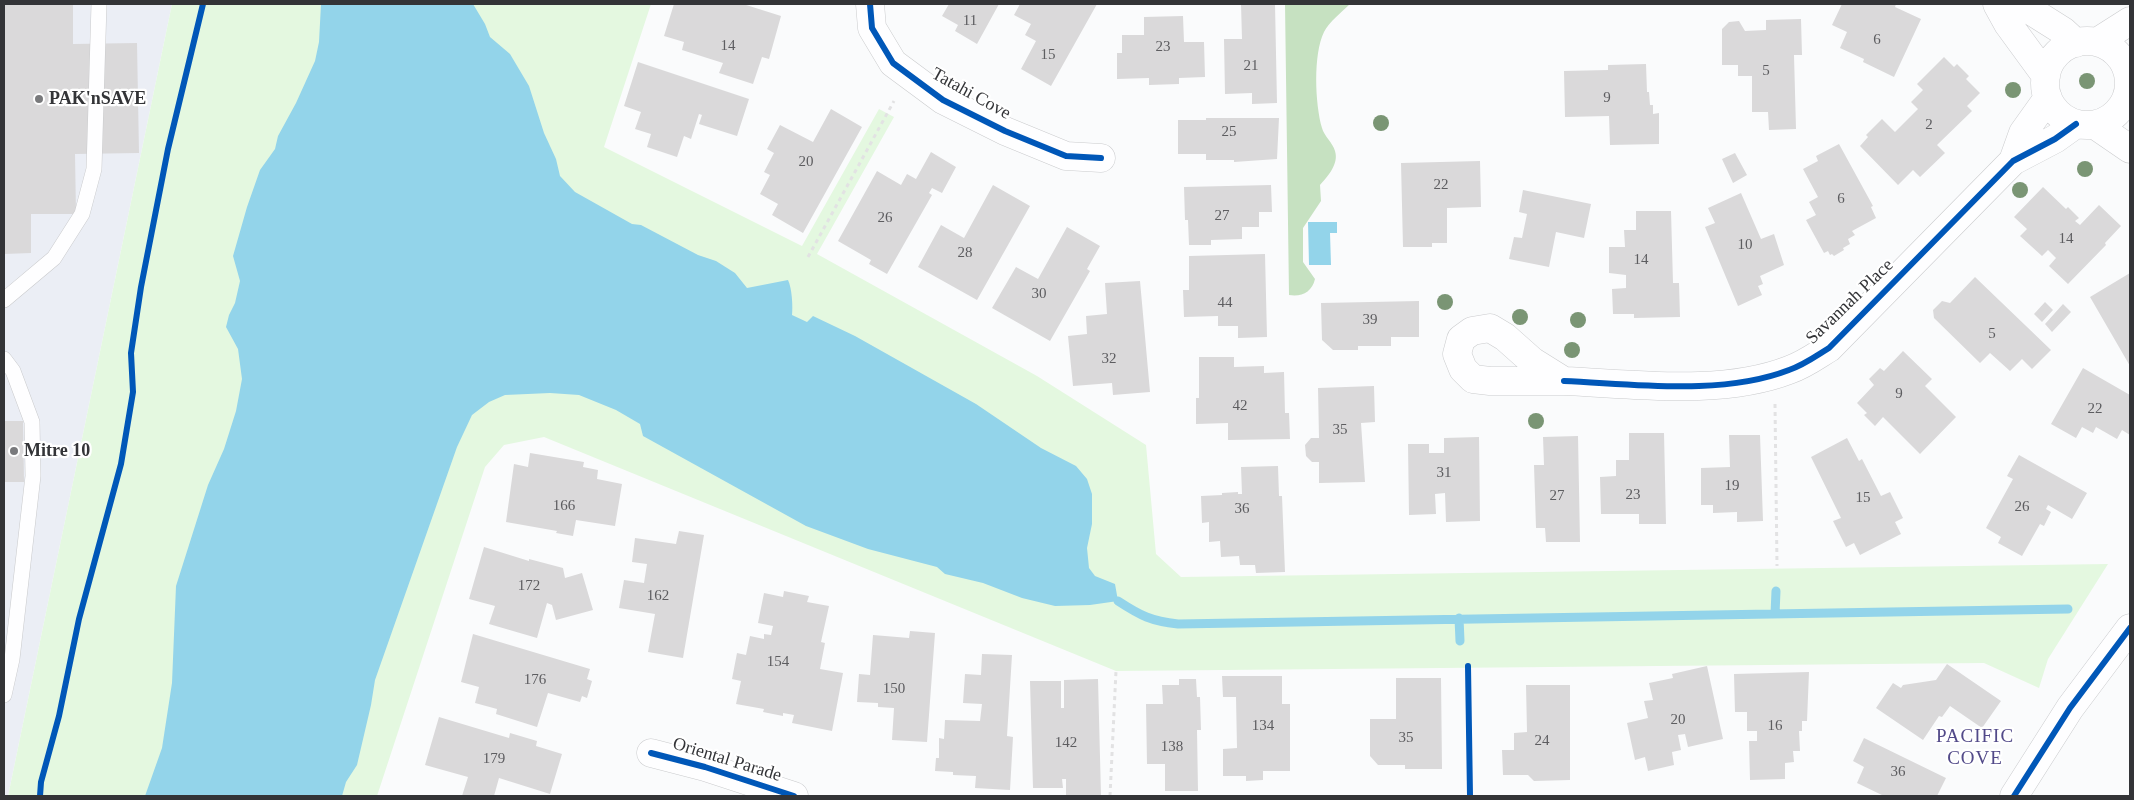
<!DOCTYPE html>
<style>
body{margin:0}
#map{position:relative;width:2134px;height:800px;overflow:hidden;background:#fafbfc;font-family:Georgia,serif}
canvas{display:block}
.frame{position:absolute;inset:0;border:5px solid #333437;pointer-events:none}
</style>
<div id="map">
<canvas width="2134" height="800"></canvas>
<div class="frame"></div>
</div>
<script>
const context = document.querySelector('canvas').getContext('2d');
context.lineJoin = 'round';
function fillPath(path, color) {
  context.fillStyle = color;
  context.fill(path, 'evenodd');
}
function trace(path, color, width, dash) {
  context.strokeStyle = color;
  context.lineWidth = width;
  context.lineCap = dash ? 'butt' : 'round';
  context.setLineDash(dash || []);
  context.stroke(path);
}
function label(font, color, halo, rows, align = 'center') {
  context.font = font + ' Georgia,serif';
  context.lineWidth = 4.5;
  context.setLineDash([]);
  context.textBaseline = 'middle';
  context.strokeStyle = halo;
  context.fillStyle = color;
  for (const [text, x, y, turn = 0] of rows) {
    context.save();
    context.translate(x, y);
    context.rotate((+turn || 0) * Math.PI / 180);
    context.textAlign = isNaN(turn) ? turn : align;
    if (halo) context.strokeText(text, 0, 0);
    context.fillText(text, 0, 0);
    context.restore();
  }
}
fillPath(new Path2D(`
 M4,4H172L8,796H4Z`), '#ebeef5');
fillPath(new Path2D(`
 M172,4H651L604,147L802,246L879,109L894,117L817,254L1037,376L1146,445L1156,554L1181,577L2108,564L2048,659L2039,688L1984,663L1116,671L544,437L504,445L485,467L377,796H8Z`), '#e4f8e0');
fillPath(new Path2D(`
 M1285,4H1350C1342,12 1329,22 1324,32C1313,54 1315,104 1322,128C1324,136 1333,143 1335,151C1339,164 1328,176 1320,185L1321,201L1303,228V262L1315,279C1312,292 1302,297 1289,295Z`), '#c6e1c1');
fillPath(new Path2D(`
 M321,4H473L485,24L490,37L510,54L529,86L544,133L556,159L560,176L575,192L632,224L641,225L698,255L716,261L735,273L747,288L788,280C792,288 793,307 792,315L807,322L813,316L855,336L976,404L1041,448L1076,466L1087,479L1092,494V524L1087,548L1089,568L1095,576L1115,584L1118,601L1090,605L1055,606L1022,598L983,583L945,574L937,567L868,549L806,526L643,436L640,424L616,410L579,395L550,393L505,395L489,402L472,415L457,447L375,680L371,705L357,765L346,782L342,796H145L162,748L172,683L176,586L208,485L224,449L236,411L242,379L238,349L226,327L229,315L235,303L240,281L233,256L247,207L260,170L275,149L278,136L296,103L315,61L319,42Z
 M1308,222H1337V233H1330L1331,265H1309Z`), '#93d4ea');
trace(new Path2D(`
 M1118,601C1141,616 1151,621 1178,624L2068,609
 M1775,614L1776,591
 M1459,618L1460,641`), '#93d4ea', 9);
fillPath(new Path2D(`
 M4,4H73V44L137,43L139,153L75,154L76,214H31V253L4,254Z
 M674,4H743L781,16L769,59L762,57L753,84L719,73L723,63L682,50L684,42L664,36Z
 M949,4H999L977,44L955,31L958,25L942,16Z
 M1020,4H1097L1051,86L1021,69L1036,41L1025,35L1031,24L1014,15Z
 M1241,4H1275L1277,103L1252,104V93L1225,94L1224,39H1242Z
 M1842,4H1896L1895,7L1921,19L1894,77L1863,62L1864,59L1840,48L1847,32L1832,25Z
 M1183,16L1184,42H1204L1205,77L1179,78V84L1149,85V78L1117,79V53H1122V35H1144V17Z
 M1801,19L1802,55H1794L1796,129L1769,130L1768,112H1752V76H1738V65H1722V29L1729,22L1739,21L1745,31L1766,30V20Z
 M1944,57L1954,67L1957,64L1969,76L1966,79L1980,93L1967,106L1972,111L1937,145L1945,153L1920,177L1913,170L1898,185L1860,146L1868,137L1866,135L1882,119L1895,132L1918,109L1911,102L1923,90L1917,84Z
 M638,62L749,99L737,136L699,124L702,115L699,114L691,139L684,136L677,157L647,147L651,134L635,129L641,112L624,106Z
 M1646,64L1647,92H1649L1650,105H1653V114L1659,113V144L1610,145L1609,116L1565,117L1564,71L1608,70V65Z
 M831,109L862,127L803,233L772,215L778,204L760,194L770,175L764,172L774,153L767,149L780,125L813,142Z
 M1206,118H1279L1277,159L1234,162V160H1206V154H1178V120H1206Z
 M1839,144L1873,206L1871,207L1876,218L1852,231L1855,235L1848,239L1850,244L1843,248L1844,250L1834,256L1832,254L1830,255L1828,251L1824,253L1806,220L1816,215L1809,202L1818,197L1803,169L1818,161L1816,156Z
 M931,152L956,167L942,193L932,188L929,193L932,195L887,274L869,264L871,260L838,241L877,171L901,185L907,174L916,179Z
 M1735,153L1747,175L1733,183L1722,159Z
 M1480,161L1481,207L1447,208V243H1432V247H1403L1401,163Z
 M993,185L1030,206L977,300L918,267L941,225L964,238Z
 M1271,185L1272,212H1259V227H1242V239L1211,240V245H1189L1188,220H1185L1184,187Z
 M2043,187L2066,209L2068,207L2079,218L2075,221L2080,225L2099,205L2121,226L2105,243L2106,245L2068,284L2049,266L2056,258L2048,250L2042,256L2020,236L2027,229L2014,217Z
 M1523,190L1591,204L1584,238L1556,232L1549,267L1509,259L1514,237L1522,238L1527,214L1519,212Z
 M1741,193L1761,239L1774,234L1784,265L1760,276L1763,284L1758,286L1762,295L1738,306L1705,227L1715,223L1708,208Z
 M1636,211H1671L1673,283H1679L1680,317L1634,318V314H1613L1612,289L1626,288V275L1609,273V247H1625L1624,230H1636Z
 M1067,227L1100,246L1087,269L1090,271L1050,341L992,308L1016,267L1038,279Z
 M1265,254L1267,337L1238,338V326H1218V316L1184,317L1183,290H1189V256Z
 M2130,273V366L2090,297Z
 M1975,277L2051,350L2032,369L2022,359L2010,371L1990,353L1980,363L1934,318L1933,310L1942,301L1950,303Z
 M1140,281L1150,392L1113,395L1112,383L1073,386L1068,336L1087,334L1086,316L1107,314L1105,283Z
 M1419,301V337H1391V346H1358V350H1333L1322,340L1321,303Z
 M2045,302L2053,310L2042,322L2034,314Z
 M2063,304L2071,312L2052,332L2045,324Z
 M1903,351L1932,379L1925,386L1956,417L1920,454L1883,417L1875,426L1864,415L1867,413L1857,403L1874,385L1869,379L1880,368L1884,371Z
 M1199,357H1234V367L1264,366V373L1284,372L1285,413H1289L1290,439L1228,440V423L1196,424V398H1199Z
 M2083,368L2130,395V435L2122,430L2117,439L2096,427L2093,433L2082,427L2076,438L2051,424Z
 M1374,386L1375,422L1361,423L1365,482L1319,483V462H1312L1306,456L1305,445L1311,438H1319L1318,388Z
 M4,421H23L24,482H4Z
 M1629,433H1664L1666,524H1639V514H1601L1600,477L1616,476V460H1629Z
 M1729,435H1760L1763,521L1737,522V512L1713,513V505H1701V468L1730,467Z
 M1578,436L1580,542H1546L1545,528H1536L1534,465H1544L1543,437Z
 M1479,437L1480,521L1446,522L1445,493L1435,494L1436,514L1409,515L1408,444H1429V453H1444V438Z
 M1847,438L1859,461L1862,459L1881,496L1890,492L1903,518L1895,522L1901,534L1860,555L1854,543L1846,547L1833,521L1841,518L1811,457Z
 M530,453L584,462L583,467L598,470L597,479L622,484L615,526L576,520L573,536L556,533L557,531L506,522L514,464L528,467Z
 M2019,455L2087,493L2072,519L2048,505L2046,509L2051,512L2044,526L2040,524L2022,556L1998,543L2001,537L1986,528L2013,479L2007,476Z
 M1278,466L1279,496H1282L1285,572L1256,573L1255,565H1240L1239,556L1221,557L1220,541L1209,542V522L1202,523L1201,496L1222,495V493L1238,492V494H1242L1241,467Z
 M679,531L704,535L683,658L648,652L655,614L619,608L624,580L644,583L647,564L632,562L635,538L676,544Z
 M484,547L529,561V559L563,568L565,578L582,573L593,610L556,620L552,605L547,603L537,638L489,624L495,606L469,599Z
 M784,591L809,596L807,602L829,606L821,642L825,643L820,669L843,673L832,731L792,723L794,715L783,713V716L763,712L764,709L736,704L741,681L732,679L737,653L746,655L750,636L764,639V634L771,635L773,626L758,623L764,593L783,597Z
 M910,631L935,633L927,742L892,740L894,708L878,707V703L857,702L859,674L870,675L873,635L909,638Z
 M473,634L590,669L587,679L592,681L587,698L582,696L580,702L548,693L537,727L496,714L497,709L475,703L479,687L461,682Z
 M982,654L1012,655L1007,736L1013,737L1010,790L975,788L976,776L953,775V772L935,771L936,758H939V738L944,739L945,720L980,721L982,704L963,703L965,674L981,675Z
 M1947,664L2001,701L1982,728L1950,706L1942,717L1939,716L1923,740L1876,708L1893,683L1901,688L1903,685L1936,680Z
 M1707,666L1723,739L1688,747L1685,734L1678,735L1681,750L1672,752L1674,765L1648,771L1645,757L1635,760L1627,723L1648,718L1644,701L1653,700L1649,683L1673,678L1672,674Z
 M1809,672L1807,721H1802V731H1799L1800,751H1793L1794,762L1785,763V779L1750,780L1749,741H1757V731H1747V712H1735L1734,674Z
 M1222,676H1282V704H1290V771H1263V780L1246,781V776H1223V749L1237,748L1236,697H1223Z
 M1396,678H1441L1442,769H1405V765H1378L1370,756V719H1396Z
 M1098,679L1101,796H1066V779H1062L1063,788H1033L1030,681H1061V708H1064V680Z
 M1179,679H1196L1197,697H1200L1201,730H1197L1198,791H1165V764H1147L1146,704H1163L1162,685H1179Z
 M1526,685H1570V780L1534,781L1528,775H1503L1502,750H1514V733L1527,732Z
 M439,717L509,738L510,733L537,741L536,746L562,754L550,794L499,778L494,796H462L468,777L425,765Z
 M1864,738L1946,778L1937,796H1884L1857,783L1864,767L1853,761Z`), '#dad9da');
const service = new Path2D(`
 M4,300L54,258L82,214L94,169L99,4
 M4,359L13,371L32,422L33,476L12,659L4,695`);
const minor = new Path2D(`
 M870,4L872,28L893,63L943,100L1005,131L1066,156L1101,158
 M1997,4L2008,24L2046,76
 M2020,4L2063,31L2076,43
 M2045 83a42 42 0 1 1 84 0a42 42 0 1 1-84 0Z
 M2097,42L2130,21
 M2095,125L2130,149
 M2013,161L2023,133L2048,98
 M1490,328L1505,337L1532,361L1564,381H1490L1473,379L1463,369L1457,354L1461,339L1472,331Z
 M1564,381C1635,384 1722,396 1789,370C1804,365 1816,356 1829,348L2013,161L2055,139L2076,124
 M651,753L705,767L794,796
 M2014,796L2070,708L2130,628`);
trace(service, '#cacbcd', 16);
trace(minor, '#cacbcd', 29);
trace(new Path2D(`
 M808,257L894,101
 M1775,404L1777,566
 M1110,796L1116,671`), '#e2e2e3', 3, [4, 4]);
trace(service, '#fefeff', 15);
trace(minor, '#fefeff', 28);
trace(new Path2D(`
 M870,4L872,28L893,63L943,100L1005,131L1066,156L1101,158
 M1564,381C1635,384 1722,396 1789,370C1804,365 1816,356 1829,348L2013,161L2055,139L2076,124
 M1468,666L1470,796
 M651,753L705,767L794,796
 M40,796L41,782L59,716L79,619L121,464L133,392L131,353L141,287L168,149L203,4
 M2014,796L2070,708L2130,628`), '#0057b8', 6);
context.fillStyle = '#7a9574';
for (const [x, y] of [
 [2087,81],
 [2013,90],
 [1381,123],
 [2085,169],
 [2020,190],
 [1445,302],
 [1520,317],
 [1578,320],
 [1572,350],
 [1536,421]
]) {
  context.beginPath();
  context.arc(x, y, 8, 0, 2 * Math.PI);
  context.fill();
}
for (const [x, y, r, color] of [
 [39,99,5,"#797a7c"],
 [14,451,5,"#797a7c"]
]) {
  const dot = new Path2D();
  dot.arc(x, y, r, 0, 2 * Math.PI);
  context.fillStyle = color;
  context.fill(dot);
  trace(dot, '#fff', 2);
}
label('15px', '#5d5d60', null, [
 ["11",970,21],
 ["6",1877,40],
 ["14",728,46],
 ["23",1163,47],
 ["15",1048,55],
 ["21",1251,66],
 ["5",1766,71],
 ["9",1607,98],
 ["2",1929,125],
 ["25",1229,132],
 ["20",806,162],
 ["22",1441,185],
 ["6",1841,199],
 ["27",1222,216],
 ["26",885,218],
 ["14",2066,239],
 ["10",1745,245],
 ["28",965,253],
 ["14",1641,260],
 ["30",1039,294],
 ["44",1225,303],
 ["39",1370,320],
 ["5",1992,334],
 ["32",1109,359],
 ["9",1899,394],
 ["42",1240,406],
 ["22",2095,409],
 ["35",1340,430],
 ["31",1444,473],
 ["19",1732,486],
 ["23",1633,495],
 ["27",1557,496],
 ["15",1863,498],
 ["166",564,506],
 ["26",2022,507],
 ["36",1242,509],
 ["172",529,586],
 ["162",658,596],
 ["154",778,662],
 ["176",535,680],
 ["150",894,689],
 ["20",1678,720],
 ["134",1263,726],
 ["16",1775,726],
 ["35",1406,738],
 ["24",1542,741],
 ["142",1066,743],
 ["138",1172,747],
 ["179",494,759],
 ["36",1898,772]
]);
label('18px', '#333437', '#fff', [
 ["Tatahi Cove",971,94,29],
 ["Savannah Place",1850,302,-44],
 ["Oriental Parade",727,760,17]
]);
label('bold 18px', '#333437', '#fff', [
 ["PAK'nSAVE",49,99],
 ["Mitre 10",24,451]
], 'left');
context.letterSpacing = '1px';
label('19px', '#524a89', '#fff', [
 ["PACIFIC",1975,737],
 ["COVE",1975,759]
]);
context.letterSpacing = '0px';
</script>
